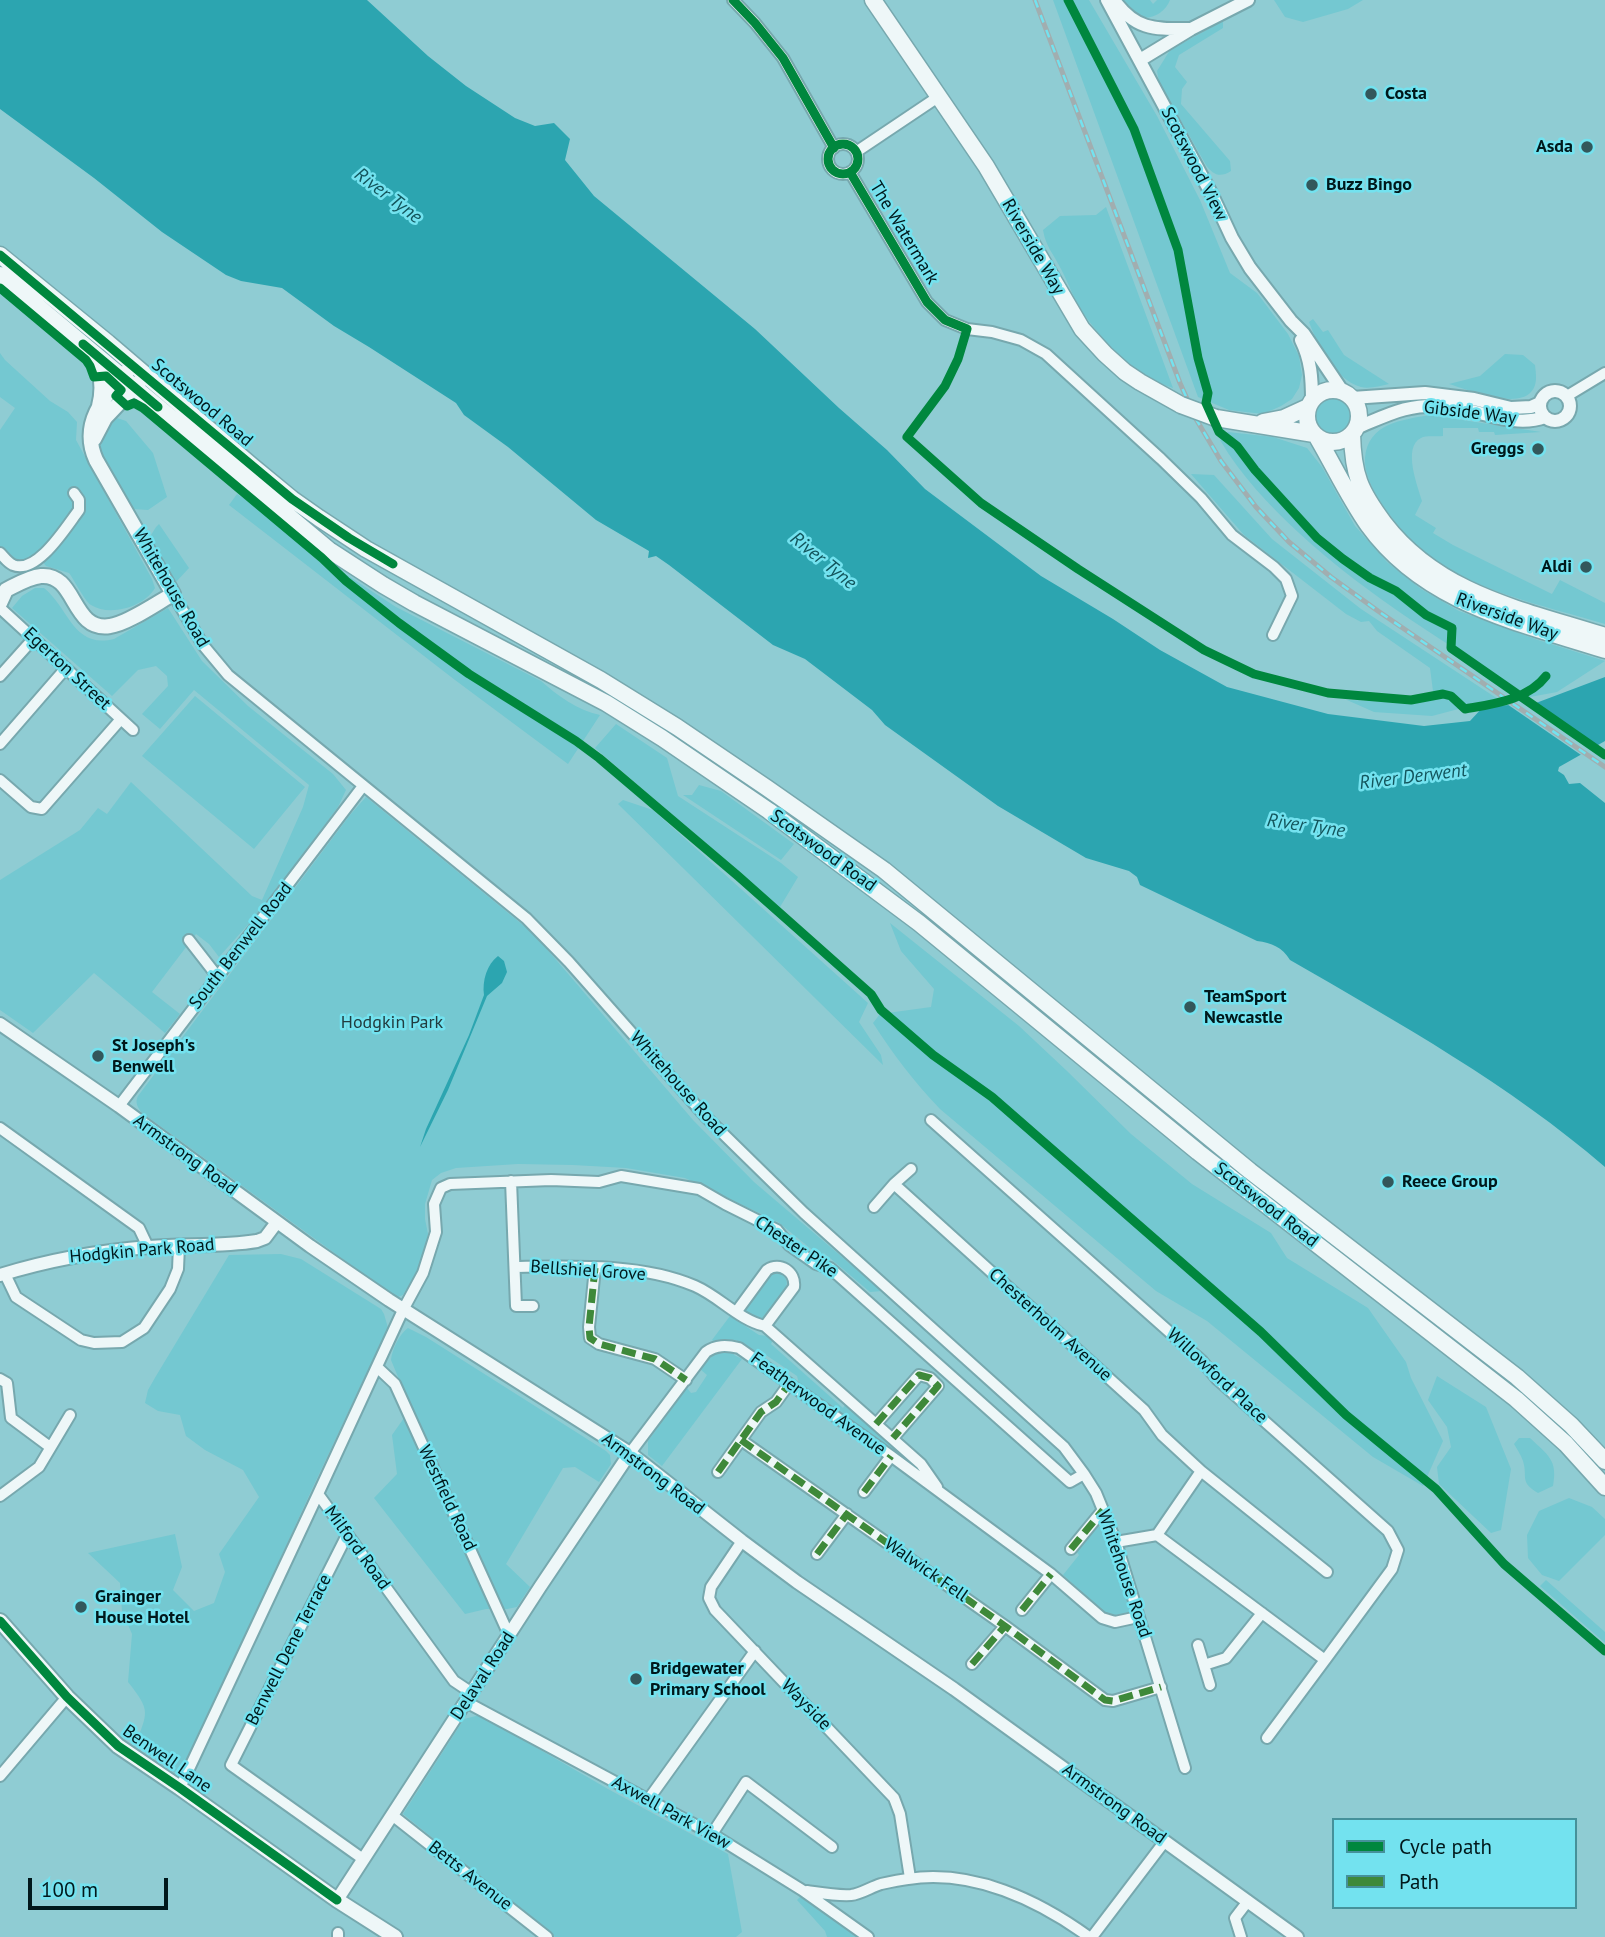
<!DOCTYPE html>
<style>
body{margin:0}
#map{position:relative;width:1605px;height:1937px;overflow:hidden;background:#8fccd3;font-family:"PT Sans",sans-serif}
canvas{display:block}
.legend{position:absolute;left:1332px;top:1818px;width:245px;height:91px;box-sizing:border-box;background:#73e2ef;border:2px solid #45919a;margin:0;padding:9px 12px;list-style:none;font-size:21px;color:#01181b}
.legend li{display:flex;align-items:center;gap:14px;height:35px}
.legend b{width:35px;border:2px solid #45919a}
.scale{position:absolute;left:28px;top:1878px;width:140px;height:32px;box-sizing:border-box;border:4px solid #01181b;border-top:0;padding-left:9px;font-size:21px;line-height:24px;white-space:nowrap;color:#01181b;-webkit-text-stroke:5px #73e2ef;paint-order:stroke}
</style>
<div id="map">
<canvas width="1605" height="1937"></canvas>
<ul class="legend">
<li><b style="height:9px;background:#00873e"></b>Cycle path</li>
<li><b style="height:9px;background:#3e893a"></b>Path</li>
</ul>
<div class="scale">100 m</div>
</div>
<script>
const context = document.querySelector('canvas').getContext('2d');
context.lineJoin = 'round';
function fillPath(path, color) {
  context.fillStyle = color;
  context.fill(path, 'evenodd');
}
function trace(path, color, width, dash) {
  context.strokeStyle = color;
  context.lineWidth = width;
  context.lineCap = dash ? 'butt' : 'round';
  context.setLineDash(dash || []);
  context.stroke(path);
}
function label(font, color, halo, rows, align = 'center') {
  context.font = font + ' "PT Sans",sans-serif';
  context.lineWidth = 5;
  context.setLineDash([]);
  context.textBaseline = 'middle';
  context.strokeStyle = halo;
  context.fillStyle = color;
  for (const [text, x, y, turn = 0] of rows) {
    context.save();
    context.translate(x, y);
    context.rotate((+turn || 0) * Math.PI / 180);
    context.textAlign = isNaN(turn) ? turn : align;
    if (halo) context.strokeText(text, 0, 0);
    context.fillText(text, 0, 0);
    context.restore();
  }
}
fillPath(new Path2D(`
 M1053,0H1089L1157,116L1200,200L1230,273L1257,293L1288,334L1299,356L1302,375L1299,388L1292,399L1281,406L1263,414L1229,410L1198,397Z
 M1123,0H1150L1153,4L1157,0H1170C1164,16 1142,25 1128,11C1126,8 1125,4 1123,0Z
 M1274,0H1363L1348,9L1303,22L1285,17Z
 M1223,21V28L1179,55L1175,67L1187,82L1182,89L1181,104L1230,161L1231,171C1220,178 1213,175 1206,165L1159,82L1157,71L1170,50Z
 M1106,207L1173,388C1138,377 1107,346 1086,317C1075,303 1069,284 1061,269C1053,253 1046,247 1043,230L1060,216L1096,215Z
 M1313,319L1323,332L1328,330L1344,355L1389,384C1380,386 1369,389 1361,387C1334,379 1318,346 1309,322Z
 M0,353L5,360L50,401L68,412L77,422L76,440L152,579L155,588C144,607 110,617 91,605C84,600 75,581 69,573L46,566L37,555L8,567L0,564V430L15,408L0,397Z
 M1505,354L1523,355L1535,365C1536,374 1538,385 1531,392C1516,409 1468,390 1449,384L1480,376Z
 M1315 416a18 18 0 1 1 36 0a18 18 0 1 1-36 0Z
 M1430,415L1541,432L1495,435L1494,432H1479L1478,428H1443V436C1437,437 1426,435 1421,438C1402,447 1418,487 1422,501L1415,515L1436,528L1433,533L1453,545L1552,594L1560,580L1605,603V624C1542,605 1470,591 1418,548C1407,539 1399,526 1390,515C1378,499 1364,478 1365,458C1368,423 1402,420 1430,415Z
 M114,417L126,421L153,453L167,497L148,510L133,509L99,449Z
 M1228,432L1273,437L1307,448L1322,467L1355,526L1387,562L1421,589L1459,611L1535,639L1605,661L1557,692L1530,697C1451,645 1369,598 1299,533C1269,505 1241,476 1220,440Z
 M1191,474L1214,475L1272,539L1361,609L1501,701L1466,707L1432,716L1374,712L1347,700L1419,703L1434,699L1430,668L1377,631L1369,621L1361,622L1346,614L1244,535Z
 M237,494L251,503L329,570L333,566L396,607L541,681C558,696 577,710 600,715L568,764L455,680L229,505Z
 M159,524L189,568L176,582L154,544L151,535L156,527Z
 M35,588H44C69,608 73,649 114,639L168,608L202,661L248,706L333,774L346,790L338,807L262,909L219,957L209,944L196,934L152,992L180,1014L165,1033L94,973L33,1033L0,1010V880L80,830L98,808L107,814L131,782L252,896L262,900L303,807L309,785L194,690L160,729L142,714L168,686L167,676L156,666L138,670L112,696L12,608L22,596Z
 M195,696L305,787L254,849L142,756Z
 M616,724L667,758L678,796L781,863L798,877L780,907L595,748Z
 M699,785L721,791L794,844L781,860L683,795H692Z
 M366,797L534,934L693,1120L754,1182L882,1291L870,1292L824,1253L821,1257L778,1222L685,1178L626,1168L573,1165L518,1164L456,1168L441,1173L432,1180L425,1204V1219L428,1234L421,1266L403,1295L398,1297L392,1295L141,1112C137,1106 135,1102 138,1096L350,815Z
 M623,800L653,810L868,1003L859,1022L881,1055L883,1065L618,804Z
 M890,923L1019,1026L1067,1071L1131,1134L1192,1184L1271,1233L1287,1258L1368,1308L1406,1362L1411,1378L1443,1441L1423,1486L1373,1457L1207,1321L1156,1291L940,1109C914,1082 893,1054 873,1023L880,1014L931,1007L934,989L901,951Z
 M281,1254L301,1259L381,1309L384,1314L388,1328L312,1489L181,1777L135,1745C148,1712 151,1711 128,1682L132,1634L122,1611L120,1583L88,1553L175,1534L182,1567L173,1590L194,1611L214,1603L225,1572L219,1554L259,1497L243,1470L205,1450L186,1436L180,1415L158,1411L145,1403L148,1390L156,1376L229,1255Z
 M775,1270C783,1275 789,1278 786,1288L760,1321L746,1314L745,1309L770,1272Z
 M730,1316L759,1335L768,1336L773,1340L771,1344L843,1408L846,1404L916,1467L799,1383L797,1376L763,1353L760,1356L736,1340L715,1342L712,1340Z
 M408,1328L426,1337L606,1451L610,1455L611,1464L599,1482L575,1467L563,1468L506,1564L530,1587L517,1607L507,1609H486L465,1614L374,1498L397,1474L392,1435L411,1408L391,1360C392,1350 399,1334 408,1328Z
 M724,1351L734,1352V1355L742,1359L662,1466L648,1455V1441L687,1388L691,1393L696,1392L707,1375L700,1369L714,1354Z
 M1437,1376L1486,1407L1511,1469L1501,1530L1491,1533L1439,1484L1437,1467L1451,1447L1447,1427L1428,1400Z
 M1519,1438H1530C1548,1455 1558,1460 1553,1486L1538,1493C1519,1482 1528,1477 1523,1461C1521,1455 1517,1449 1514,1444Z
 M1569,1498L1592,1507L1605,1519V1535L1559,1581L1542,1575L1528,1558L1527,1535L1539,1511Z
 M1098,1526L1103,1528L1131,1612L1113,1617L1109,1616L1063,1575L1079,1555L1076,1551L1086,1540V1535L1093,1527Z
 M1546,1580L1605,1632V1643L1540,1586Z
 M480,1715L608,1789L728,1854L742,1932L736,1937H555L403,1814L464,1719Z
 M800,1897L860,1937H827L825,1931L797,1900Z`), '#74c8d1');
fillPath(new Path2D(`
 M0,0H367L428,56L466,86L515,118L535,126L554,123L570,139L565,160L594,196L755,329L839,408L887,450L925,489L1041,576L1113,619L1160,650L1227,687L1328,714L1424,726L1470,721L1483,707L1536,703L1605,677V741L1559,767L1558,771L1564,775L1569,784L1580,783L1605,803V1167C1510,1085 1399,1023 1290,960C1282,947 1272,943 1257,941L1140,885L1137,877L1129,871L1086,858L998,806L885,725L872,710L805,659L773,645L669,565L656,556L648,558L649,551L596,520L508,447L464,415L456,403L369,347L334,326L282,288L241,281L226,275L162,232L94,178L0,109Z
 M498,956L504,961L507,972L502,983L487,996L448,1090L420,1147L426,1129L469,1035L484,995C482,981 487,964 498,956Z`), '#2ca5b0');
fillPath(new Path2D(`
 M1527,700L1598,749L1584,757L1504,702Z`), '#8fccd3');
const minor = new Path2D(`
 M733,0L755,23L783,58L834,148
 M828 159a15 15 0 1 1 30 0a15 15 0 1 1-30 0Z
 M856,152L938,97
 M850,172L927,302L945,320L967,329L992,332L1021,340L1046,354L1161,459L1201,498L1232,535L1274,567L1286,579L1292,596L1273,635
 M1567,396L1605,373
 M0,553C4,557 7,562 13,565C37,575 66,527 79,510V500L74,493
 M173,594L203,645L228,675L526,918L569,962L706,1117L804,1213L1064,1447L1084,1474L1096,1493L1116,1542L1185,1768
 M0,608L133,730
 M0,676L34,638
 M0,744L66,668
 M0,780L31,807L42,809L121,719
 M189,940L217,976
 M119,1106L363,786
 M931,1120L1202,1361L1217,1379L1388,1531L1398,1550L1392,1569L1325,1660
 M0,1128L139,1228L148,1247
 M511,1181L516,1306H533
 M894,1184L1144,1410L1162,1435L1201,1471
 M874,1207L894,1184L911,1169
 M515,1267C572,1266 642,1263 695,1286C720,1297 739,1320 765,1326L794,1287C796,1272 780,1261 767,1270L737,1311
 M595,1268L589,1327L590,1338L599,1344L655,1359L686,1380
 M5,1274L16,1297L81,1340L94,1343L122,1342L144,1328L170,1289L178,1269L179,1246
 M765,1326L921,1464L937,1487
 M377,1367L395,1384L509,1635
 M0,1379L7,1383L11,1418L50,1447
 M876,1424L919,1375L930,1378L938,1386L893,1438
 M741,1440L1005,1626L1105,1700L1113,1701L1161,1687
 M630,1453L706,1352C716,1345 726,1345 739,1348L891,1456L1051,1574L1102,1618L1115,1622L1138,1617
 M718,1472L761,1412L776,1402L789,1384
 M864,1492L891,1456
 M0,1496L39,1467L70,1415
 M347,1535L231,1765L363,1859
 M1157,1535L1325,1660L1267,1738
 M742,1541L711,1587L709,1598L715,1610L894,1798L900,1814L910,1878
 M1116,1542L1157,1535L1201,1471L1327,1572
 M1071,1549L1103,1510
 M817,1554L847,1514
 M1022,1610L1051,1574
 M1198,1645L1210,1685
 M972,1664L1005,1626
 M1204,1665L1226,1658L1262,1613
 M472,1693L454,1681L318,1494L403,1310L423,1273L436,1232L434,1204L441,1188L450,1184L551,1180L599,1182L621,1176L699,1189L725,1204L777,1230L789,1245L816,1264L830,1268L1070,1482L1084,1474
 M466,1702L712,1834L802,1890L868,1937
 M0,1776L67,1697
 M180,1788L318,1494
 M648,1800L755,1651
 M392,1815L547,1937
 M712,1834L746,1782L832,1847
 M807,1891C821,1893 837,1896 851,1895C861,1894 871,1887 881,1884C890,1882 899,1880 908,1879C973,1869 1038,1900 1089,1937
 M338,1937V1933
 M1092,1937L1165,1841
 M1241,1937L1235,1918L1248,1901`);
const tertiary = new Path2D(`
 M1107,0L1212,195L1232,238L1250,268L1291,321L1304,334L1343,392
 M1114,0C1136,31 1156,29 1190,29
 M1140,60L1191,29L1248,0
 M1301,340C1311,360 1312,379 1312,401
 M1540 406a15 15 0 1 1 30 0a15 15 0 1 1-30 0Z
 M1352,398L1425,393L1474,399L1511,408L1531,407L1540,403
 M1356,428C1390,414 1406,404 1444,406C1477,408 1512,429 1545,417
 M0,1024L119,1106L310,1246L389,1300L630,1453L742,1541L797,1582L954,1689L1297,1937
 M0,1275C49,1260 98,1251 149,1247C185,1244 221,1247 257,1241L265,1238L277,1222
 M337,1900L540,1587L630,1453`);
const secondary = new Path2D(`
 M90,352C101,368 104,387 99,406
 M94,439L105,418L142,379
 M0,603L6,590C16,585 29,577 41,576C77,573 71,632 110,626C127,624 157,603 173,594L96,460C78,420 108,393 133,365
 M0,1621L67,1697L118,1746L180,1788L337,1900L395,1937`);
const primary = new Path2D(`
 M873,0L986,166L1082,329L1105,354L1125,372L1140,382L1181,405
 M0,255L108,343L252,466L292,499L319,518L366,549L601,680L677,727L767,788L884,870L1250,1171L1517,1377L1571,1425L1605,1461
 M0,275L329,550L383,585L414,603L606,703L662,738L769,811L919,923L1198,1152L1516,1399L1566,1444L1605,1487
 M1307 416a26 26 0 1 1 52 0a26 26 0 1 1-52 0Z
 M1216,418L1314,434
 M1263,422L1284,418L1308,407
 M1352,434C1353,475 1360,491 1384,523C1439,595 1524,610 1605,636
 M1317,437C1334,466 1349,498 1368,525C1425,604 1518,622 1605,650`);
trace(minor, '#77a8ae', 14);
trace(tertiary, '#77a8ae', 16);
trace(secondary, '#77a8ae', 18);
trace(primary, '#77a8ae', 19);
trace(minor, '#eef7f8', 10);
trace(tertiary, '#eef7f8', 12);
trace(secondary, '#eef7f8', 14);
trace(primary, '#eef7f8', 16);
const rail = new Path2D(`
 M1035,0L1180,383L1196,419L1221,461L1256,507L1289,542L1331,577L1378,611L1605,767`);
trace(rail, '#a1aeb0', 5);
trace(rail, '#73e2ef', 2.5, [8]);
const primaryBridge = new Path2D(`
 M1181,405L1216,418`);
trace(primaryBridge, '#77a8ae', 19, []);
trace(primaryBridge, '#eef7f8', 16);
trace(new Path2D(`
 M595,1268L589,1327L590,1338L599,1344L655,1359L686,1380
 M876,1424L919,1375L930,1378L938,1386L893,1438
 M741,1440L1005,1626L1105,1700L1113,1701L1161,1687
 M718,1472L761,1412L776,1402L789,1384
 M864,1492L891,1456
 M1071,1549L1103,1510
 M817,1554L847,1514
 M1022,1610L1051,1574
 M972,1664L1005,1626`), '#3e893a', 7, [14, 7]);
trace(new Path2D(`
 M733,0L755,23L783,58L834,148
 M1068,0L1134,129L1178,250L1198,358L1208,393L1206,403L1219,432L1237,446L1255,470L1317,538L1343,559L1370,578L1396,591L1426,615L1452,628L1451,648L1605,755
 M828 159a15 15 0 1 1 30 0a15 15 0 1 1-30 0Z
 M850,172L927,302L945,320L967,329L958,359L945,386L907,437L981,503L1078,569L1204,650L1254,674L1328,693L1411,700L1443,694L1451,696L1465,709C1492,704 1528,700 1546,676
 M0,255L292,499L349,538L393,564
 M0,288L86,360L90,366L94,377L106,376L121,390L116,396L127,406L134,403L143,408L322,558L346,581L399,623L469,674L576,741L599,758L738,876L871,994L881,1010L933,1055L992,1097L1261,1332L1346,1415L1436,1489L1504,1564L1605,1651
 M83,344L158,407
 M0,1621L67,1697L118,1746L180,1788L337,1900`), '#00873e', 9);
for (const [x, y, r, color] of [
 [1371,94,7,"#33575b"],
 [1587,147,7,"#33575b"],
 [1312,185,7,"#33575b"],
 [1538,449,7,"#33575b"],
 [1586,567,7,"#33575b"],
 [1190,1007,7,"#33575b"],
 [98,1056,7,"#33575b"],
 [1388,1182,7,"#33575b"],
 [81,1607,7,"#33575b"],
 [636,1679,7,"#33575b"]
]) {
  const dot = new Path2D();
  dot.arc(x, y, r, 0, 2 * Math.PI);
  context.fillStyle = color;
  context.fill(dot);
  trace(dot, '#73e2ef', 2.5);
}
label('bold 18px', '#01181b', '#73e2ef', [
 ["Costa",1385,94],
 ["Asda",1573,147,"right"],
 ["Buzz Bingo",1326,185],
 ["Greggs",1524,449,"right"],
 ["Aldi",1572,567,"right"],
 ["TeamSport",1204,997],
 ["Newcastle",1204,1018],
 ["St Joseph's",112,1046],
 ["Benwell",112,1067],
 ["Reece Group",1402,1182],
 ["Grainger",95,1597],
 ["House Hotel",95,1618],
 ["Bridgewater",650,1669],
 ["Primary School",650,1690]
], 'left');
label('18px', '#01181b', '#73e2ef', [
 ["Scotswood View",1194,164,63],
 ["The Watermark",904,233,59],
 ["Riverside Way",1033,247,60],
 ["Scotswood Road",202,403,40],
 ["Gibside Way",1470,413,7],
 ["Whitehouse Road",171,588,60],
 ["Riverside Way",1507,617,20],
 ["Egerton Street",67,669,43],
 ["Scotswood Road",823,851,36],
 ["South Benwell Road",241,946,-52],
 ["Whitehouse Road",678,1084,48],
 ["Armstrong Road",185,1155,36],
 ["Scotswood Road",1266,1205,38],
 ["Chester Pike",796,1247,34],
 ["Hodgkin Park Road",142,1251,-5],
 ["Bellshiel Grove",588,1271,4],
 ["Chesterholm Avenue",1050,1325,42],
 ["Willowford Place",1217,1376,43],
 ["Featherwood Avenue",818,1404,36],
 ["Armstrong Road",653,1474,37],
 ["Westfield Road",447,1498,65],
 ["Milford Road",357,1548,54],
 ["Walwick Fell",926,1570,35],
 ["Whitehouse Road",1124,1574,71],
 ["Benwell Dene Terrace",289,1650,-63],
 ["Delaval Road",483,1676,-57],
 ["Wayside",806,1705,46],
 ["Benwell Lane",167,1759,35],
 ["Armstrong Road",1114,1804,36],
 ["Axwell Park View",671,1813,29],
 ["Betts Avenue",470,1876,38]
]);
label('18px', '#223c3f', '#73e2ef', [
 ["Hodgkin Park",392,1023]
]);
label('italic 19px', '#13555c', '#73e2ef', [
 ["River Tyne",388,196,37],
 ["River Tyne",823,561,39],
 ["River Derwent",1413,777,-7],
 ["River Tyne",1306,826,8]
]);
</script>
